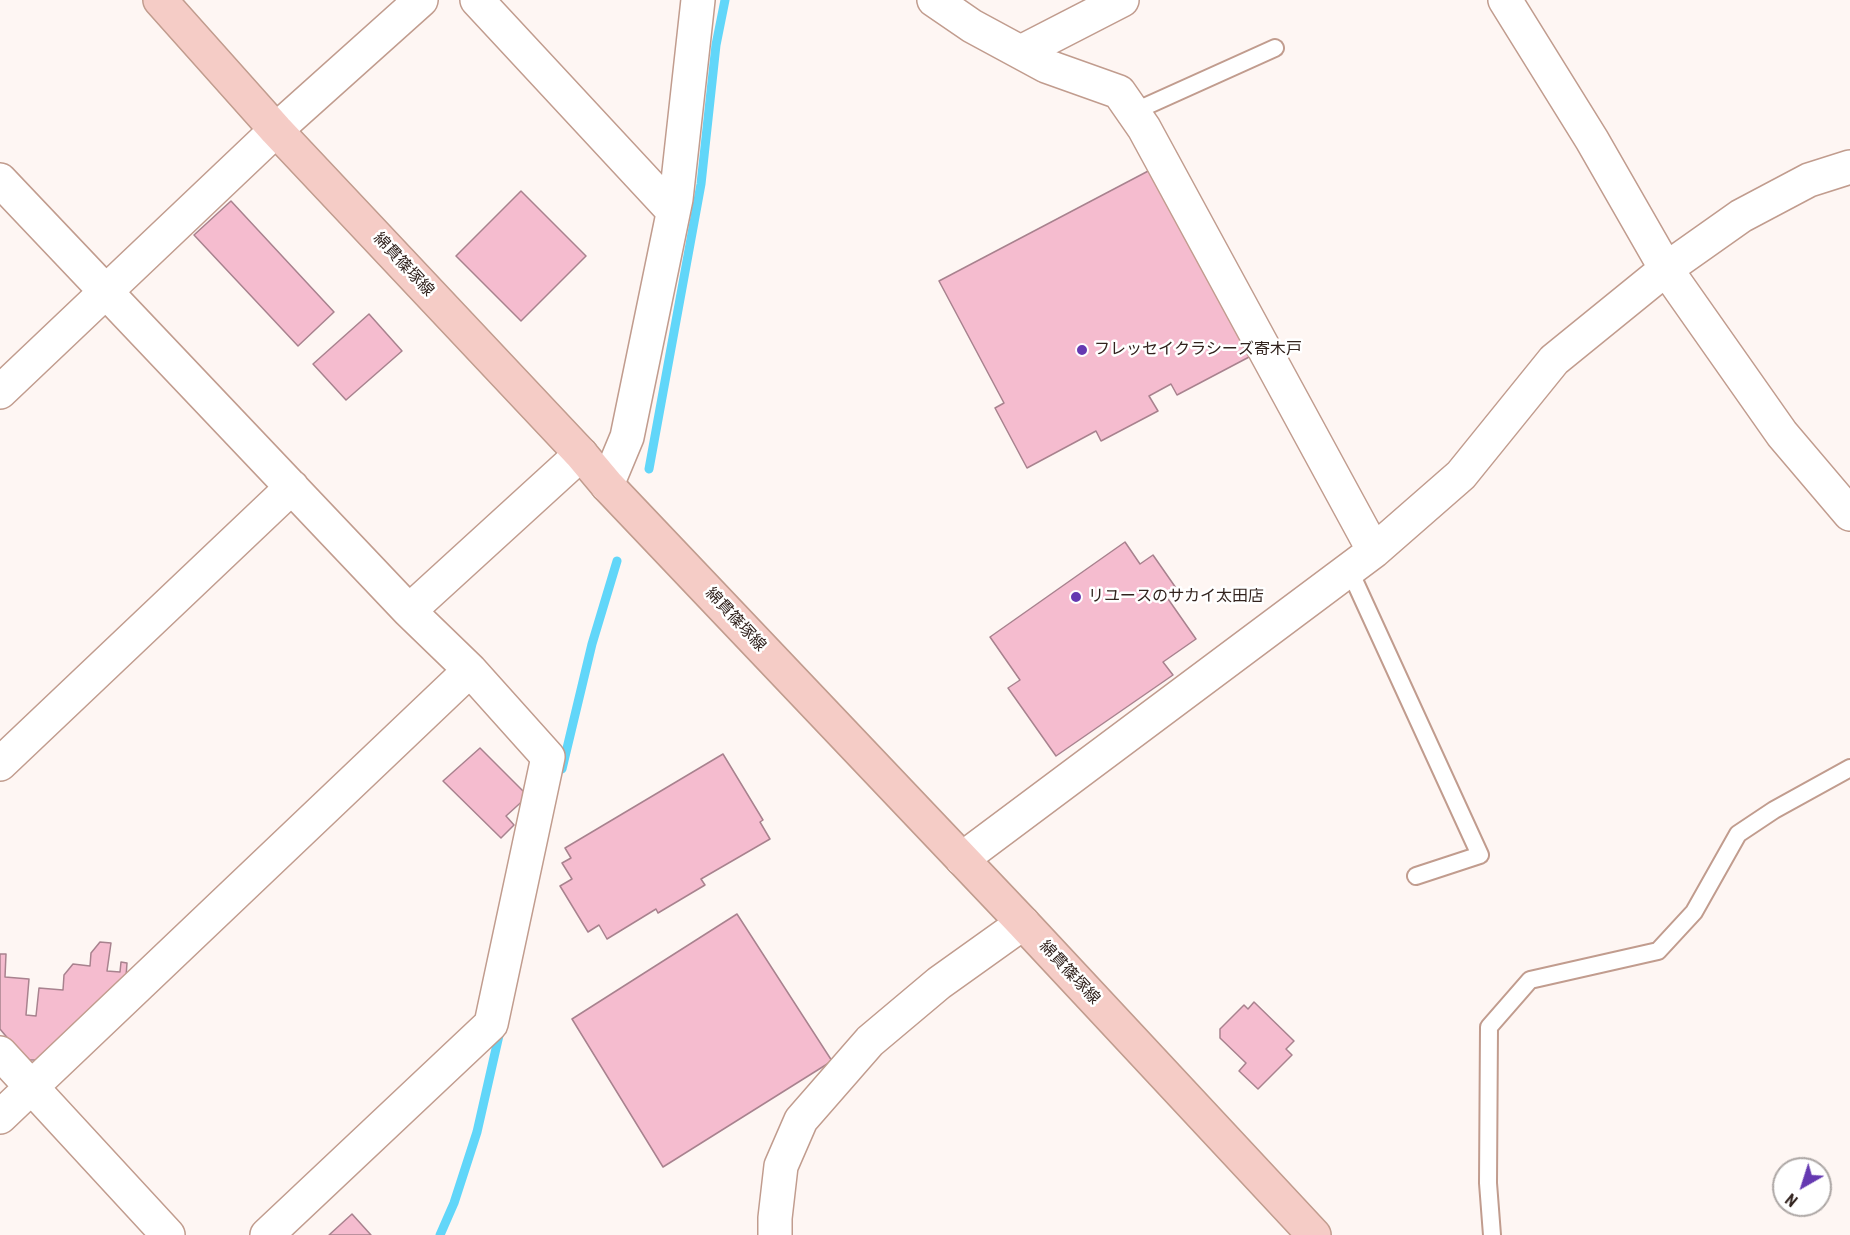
<!DOCTYPE html>
<meta charset="utf-8">
<style>
body{margin:0}
#map{position:relative;width:1850px;height:1235px;overflow:hidden;background:#fef6f3;font-family:"Roboto Condensed",sans-serif}
canvas{display:block}
.north{position:absolute;left:1772px;top:1157px;width:60px;height:60px;box-sizing:border-box;background:#fff;border:2px solid #ada7a5;border-radius:50%;rotate:219deg;font-size:16px;font-weight:700;line-height:24px;text-align:center;color:#32231e}
.north::after{content:'';display:block;margin:auto;width:21px;height:27px;background:#6539b1;clip-path:polygon(50% 0,100% 100%,50% 72%,0 100%)}
</style>
<div id="map">
<canvas width="1850" height="1235"></canvas>
<div class="north">N</div>
</div>
<script>
const context = document.querySelector('canvas').getContext('2d');
context.lineJoin = 'round';
function trace(path, color, width, dash) {
  context.strokeStyle = color;
  context.lineWidth = width;
  context.lineCap = dash ? 'butt' : 'round';
  context.setLineDash(dash || []);
  context.stroke(path);
}
function fillPath(path, color) {
  context.fillStyle = color;
  context.fill(path, 'evenodd');
}
function label(font, color, halo, rows, align = 'center') {
  context.font = font + ' "Roboto Condensed","Noto Sans JP",sans-serif';
  context.lineWidth = 5;
  context.setLineDash([]);
  context.textBaseline = 'middle';
  context.strokeStyle = halo;
  context.fillStyle = color;
  for (const [text, x, y, turn = 0] of rows) {
    context.save();
    context.translate(x, y);
    context.rotate((+turn || 0) * Math.PI / 180);
    context.textAlign = isNaN(turn) ? turn : align;
    if (halo) context.strokeText(text, 0, 0);
    context.fillText(text, 0, 0);
    context.restore();
  }
}
trace(new Path2D(`
 M649,469L701,184L716,45L725,0
 M562,769L592,644L617,561
 M440,1235L454,1203L477,1132L500,1031`), '#61d6f9', 9);
const building = new Path2D(`
 M1152,169L1251,356L1177,395L1171,384L1149,396L1158,411L1101,441L1096,431L1027,468L995,408L1004,403L939,281Z
 M521,191L586,256L521,321L456,256Z
 M231,201L334,312L298,346L194,235Z
 M369,314L402,351L346,400L313,364Z
 M1125,542L1140,564L1153,555L1176,588L1166,596L1196,639L1163,662L1173,675L1056,756L1008,688L1020,680L990,637Z
 M480,748L528,796L506,816L514,825L501,838L443,781Z
 M723,754L763,820L760,822L770,839L701,879L705,885L658,913L656,909L607,939L599,925L588,932L560,886L572,879L562,863L571,858L565,848Z
 M737,914L832,1061L663,1167L572,1019Z
 M100,942L111,943L107,971L120,972L121,962L127,963L126,977L36,1060H26L0,1029V954H6L5,977L29,979L26,1015L36,1016L39,988L63,990L64,975L73,964L90,966L91,953Z
 M1254,1002L1294,1041L1286,1049L1292,1055L1258,1089L1239,1071L1246,1063L1220,1038V1029L1244,1005L1248,1009Z
 M352,1214L371,1235H329Z`);
fillPath(building, '#f5bccf');
trace(building, '#a8828e', 1.5);
const lane = new Path2D(`
 M1133,112L1275,48
 M1349,569L1480,855L1416,876
 M1492,1235L1488,1183L1489,1027L1530,980L1658,951L1694,912L1738,834L1774,810L1850,768`);
const street = new Path2D(`
 M477,0L673,211
 M934,0L972,26L1046,66L1119,92L1144,128L1374,551
 M1505,0L1592,140L1666,269L1782,434L1850,514
 M1021,52L1122,0
 M0,180L409,611L470,670L548,757L491,1024L267,1235
 M0,392L276,130L421,0
 M607,485L627,437L676,199L698,0
 M409,611L581,454
 M0,764L292,487
 M962,859L1374,551L1461,475L1554,360L1666,269L1741,216L1809,180L1850,167
 M0,1053L168,1235
 M0,1117L470,670
 M775,1235V1218L781,1166L801,1120L870,1041L939,983L1023,923`);
const secondary = new Path2D(`
 M160,0L276,130L581,454L607,485L1023,923L1314,1235`);
trace(lane, '#c19c8e', 20);
trace(street, '#c19c8e', 36);
trace(secondary, '#c19c8e', 36);
trace(lane, '#fff', 16);
trace(street, '#fff', 33);
trace(secondary, '#f5ccc6', 33);
for (const [x, y, r, color] of [
 [1082,350,6,"#6539b1"],
 [1076,597,6,"#6539b1"]
]) {
  const dot = new Path2D();
  dot.arc(x, y, r, 0, 2 * Math.PI);
  context.fillStyle = color;
  context.fill(dot);
  trace(dot, '#fff', 2);
}
label('16px', '#32231e', '#fff', [
 ["綿貫篠塚線",403,265,47],
 ["綿貫篠塚線",735,620,47],
 ["綿貫篠塚線",1069,973,47]
]);
label('16px', '#32231e', '#fff', [
 ["フレッセイクラシーズ寄木戸",1094,350],
 ["リユースのサカイ太田店",1088,597]
], 'left');
</script>
